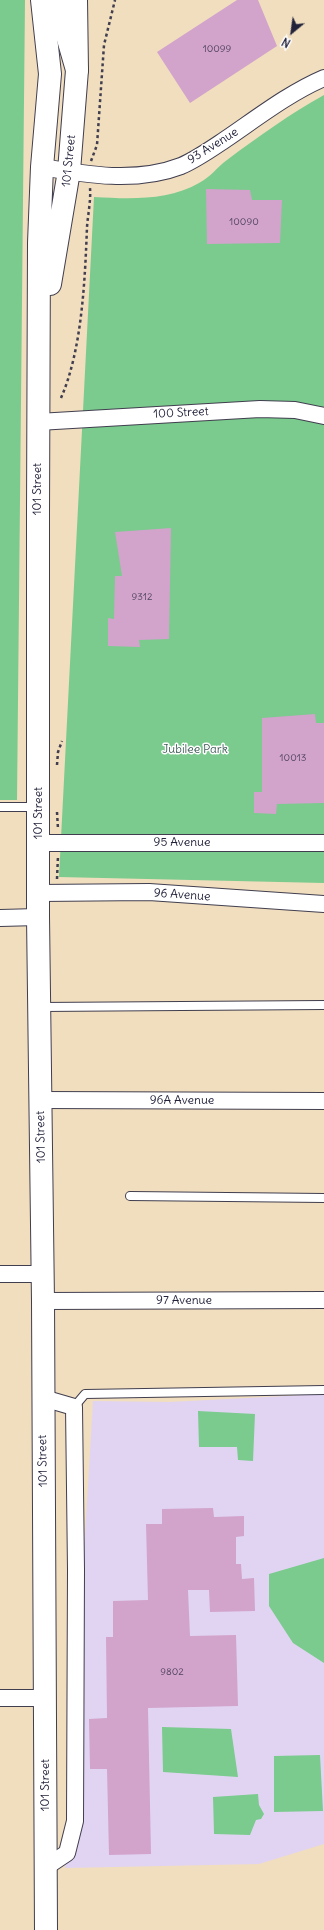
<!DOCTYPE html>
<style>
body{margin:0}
#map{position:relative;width:324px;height:1930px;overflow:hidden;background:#f0debe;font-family:Delius,sans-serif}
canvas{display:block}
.north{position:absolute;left:272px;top:12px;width:40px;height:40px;-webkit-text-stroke:3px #fff;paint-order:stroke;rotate:209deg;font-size:11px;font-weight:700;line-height:16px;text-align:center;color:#22223b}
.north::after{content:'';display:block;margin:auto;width:14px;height:18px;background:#22223b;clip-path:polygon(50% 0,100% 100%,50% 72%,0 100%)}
</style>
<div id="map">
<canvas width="324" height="1930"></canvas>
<div class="north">N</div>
</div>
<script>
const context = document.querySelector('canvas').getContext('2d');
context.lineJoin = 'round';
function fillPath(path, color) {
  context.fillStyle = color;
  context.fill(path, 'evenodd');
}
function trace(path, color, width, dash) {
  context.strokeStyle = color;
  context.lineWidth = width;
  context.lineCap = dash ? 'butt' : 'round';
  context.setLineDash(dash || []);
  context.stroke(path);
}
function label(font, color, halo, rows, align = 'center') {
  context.font = font + ' Delius,sans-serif';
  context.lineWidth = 3;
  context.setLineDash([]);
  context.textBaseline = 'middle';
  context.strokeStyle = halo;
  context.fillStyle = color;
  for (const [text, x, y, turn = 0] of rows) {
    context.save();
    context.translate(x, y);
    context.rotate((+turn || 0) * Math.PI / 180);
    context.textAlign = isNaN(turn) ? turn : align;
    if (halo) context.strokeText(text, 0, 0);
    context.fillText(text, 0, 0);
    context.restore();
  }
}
fillPath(new Path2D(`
 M324,1394V1844L259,1864L65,1868L93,1401L169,1402Z`), '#e1d4f3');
fillPath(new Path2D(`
 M0,0H25L17,800H0Z
 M324,95V883L59,877L94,197C129,199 168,201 199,183C211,177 217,167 227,160C259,136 290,114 324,95Z
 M198,1411L255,1414L253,1461L238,1460L237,1447H199Z
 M324,1558V1663L293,1643L269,1606V1574Z
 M162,1727L231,1729L238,1777L163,1772Z
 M320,1755L323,1811L274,1812V1756Z
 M258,1794L259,1805L264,1814L261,1819L256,1820L250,1835L214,1834L213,1797Z`), '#7acb8d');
fillPath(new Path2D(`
 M237,0H258L277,46L190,103L157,52Z
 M206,189L250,190L252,200H282L280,243L207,244Z
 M171,528L169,639L139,640L140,647L108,646V618L114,619L115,576H122L115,532Z
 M315,714L316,723H324V803L277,804L276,814L254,813V792H262V718Z
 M213,1508L214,1517L244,1516V1536L236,1537V1564H241L242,1579L254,1578L255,1611L210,1612L209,1590H188L190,1636L236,1635L238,1706L148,1708L151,1854L109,1855L107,1769H90L89,1719L107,1718L106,1637H113V1601L148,1600L146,1524H162V1509Z`), '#d2a3cb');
const lane = new Path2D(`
 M0,807H36
 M40,1007L324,1005
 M130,1196L324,1198
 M74,1407L85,1394L324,1390`);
const street = new Path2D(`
 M42,167C87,175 137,183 181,166C197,159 211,149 226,139C257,118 289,93 324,78
 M38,422L260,409L295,410L324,416
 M39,843H324
 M39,893L149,892L324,904
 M0,918L38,917
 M41,1100L324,1101
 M0,1274H43
 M43,1301L324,1300
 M43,1398L74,1407L76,1570L75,1821L67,1853L46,1867
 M0,1698H46`);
const secondary = new Path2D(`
 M42,0L50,74L42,167L39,243L38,512V917L43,1301L46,1930
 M50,284L69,171L77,70L76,0`);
const primary = new Path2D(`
 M61,0L64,25L77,70`);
trace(lane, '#413e4f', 10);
trace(street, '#413e4f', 18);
trace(secondary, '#413e4f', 24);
trace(primary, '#413e4f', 24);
trace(new Path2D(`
 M91,161L97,145L104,45L115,0
 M61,398C82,350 85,280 87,227C88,214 91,200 90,188
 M57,765L58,752L62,741
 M57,812L58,829
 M57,879L58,856`), '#413e4f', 2.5, [3, 3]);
trace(lane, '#fff', 8);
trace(street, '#fff', 16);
trace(secondary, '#fff', 22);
trace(primary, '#fff', 22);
label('10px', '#4e425f', null, [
 ["10099",217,49],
 ["10090",244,222],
 ["9312",142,597],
 ["10013",293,758],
 ["9802",172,1672]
]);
label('12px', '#22223b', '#fff', [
 ["93 Avenue",213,146,-32],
 ["101 Street",69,161,-84],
 ["100 Street",181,413,-3],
 ["101 Street",38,489,-90],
 ["101 Street",39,813,-90],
 ["95 Avenue",182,843],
 ["96 Avenue",182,895,4],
 ["96A Avenue",182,1101],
 ["101 Street",41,1137,-91],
 ["97 Avenue",184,1301],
 ["101 Street",43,1461,-91],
 ["101 Street",46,1785,-90]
]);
label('12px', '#415d58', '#fff', [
 ["Jubilee Park",195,750]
]);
</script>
